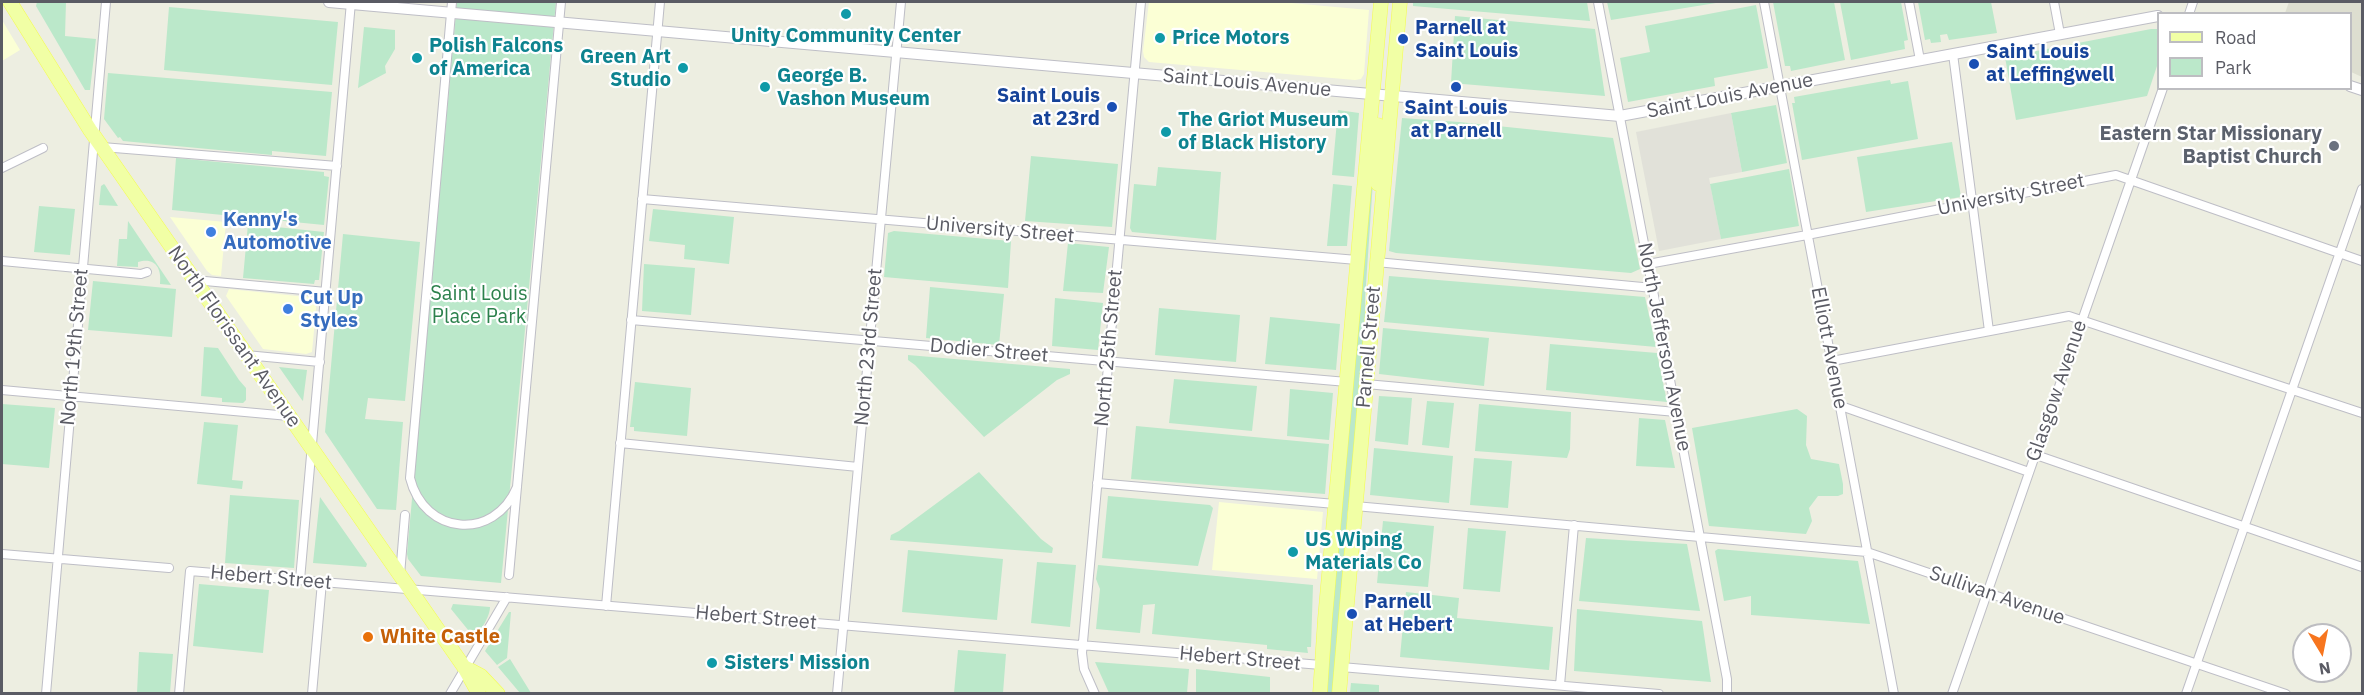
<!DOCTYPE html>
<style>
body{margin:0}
#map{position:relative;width:2364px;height:695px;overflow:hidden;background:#edeee1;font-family:"IBM Plex Sans",sans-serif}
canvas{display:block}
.frame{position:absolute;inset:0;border:3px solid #5a5b64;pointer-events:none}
.legend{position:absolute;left:2157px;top:12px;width:195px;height:78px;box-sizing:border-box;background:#fff;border:2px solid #bdbdc1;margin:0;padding:8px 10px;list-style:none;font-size:18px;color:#5a5b64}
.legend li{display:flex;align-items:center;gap:12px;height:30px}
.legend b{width:30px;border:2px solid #bdbdc1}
.north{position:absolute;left:2292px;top:623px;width:60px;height:60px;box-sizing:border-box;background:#fff;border:2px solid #bdbdc1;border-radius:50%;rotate:170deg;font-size:16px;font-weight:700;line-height:24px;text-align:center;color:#5a5b64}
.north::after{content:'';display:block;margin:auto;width:21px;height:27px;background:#f7751e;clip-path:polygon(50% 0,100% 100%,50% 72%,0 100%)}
</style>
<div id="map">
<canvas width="2364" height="695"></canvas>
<div class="frame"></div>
<ul class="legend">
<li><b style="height:8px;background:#f1ffa5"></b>Road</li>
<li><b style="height:16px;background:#bbe8ca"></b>Park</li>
</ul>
<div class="north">N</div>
</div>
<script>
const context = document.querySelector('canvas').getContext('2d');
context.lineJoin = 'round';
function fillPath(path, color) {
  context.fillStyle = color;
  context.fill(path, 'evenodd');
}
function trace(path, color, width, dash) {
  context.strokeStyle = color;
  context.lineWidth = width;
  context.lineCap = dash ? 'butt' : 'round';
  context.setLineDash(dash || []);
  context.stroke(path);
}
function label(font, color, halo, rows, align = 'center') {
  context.font = font + ' "IBM Plex Sans",sans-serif';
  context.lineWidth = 4.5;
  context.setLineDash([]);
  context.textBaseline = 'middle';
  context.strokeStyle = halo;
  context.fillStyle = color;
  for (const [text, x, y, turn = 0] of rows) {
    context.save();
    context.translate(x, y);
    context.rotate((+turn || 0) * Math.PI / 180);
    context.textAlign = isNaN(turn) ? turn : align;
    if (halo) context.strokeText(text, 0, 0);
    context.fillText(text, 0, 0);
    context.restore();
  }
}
fillPath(new Path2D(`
 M1149,2H1280L1369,10L1364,74L1361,79L1355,80L1149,62L1144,57L1143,51Z
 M2,20L20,50L2,61Z
 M170,217L226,222L221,276L212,275L207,271Z
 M229,289L317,298L312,352L306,354L263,349L226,296Z
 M1219,502L1323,512L1317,579L1212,570Z`), '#fbffd5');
fillPath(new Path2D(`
 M1731,113L1742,172L1709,178L1721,239L1659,251L1636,132Z`), '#e1e1d9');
fillPath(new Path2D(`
 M2289,2H2362V77L2351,72L2350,14L2285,13Z`), '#ddded0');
fillPath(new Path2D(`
 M37,2H66L65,36L96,39L90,90H85L36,6Z
 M457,2H556L501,583L421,576L408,559L407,554Z
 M1413,2H1587L1590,21L1413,6Z
 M1607,2H1722L1611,20Z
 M1773,2H1834L1845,60L1791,71L1790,66H1785Z
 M1840,2H1901L1908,40L1904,41L1905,49L1851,60Z
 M1918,2H1991L1997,33L1949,40L1947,34L1940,35L1941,42L1931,43L1930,39L1925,40Z
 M1756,5L1768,68L1714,78L1715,86L1628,102L1620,58L1650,52L1645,26Z
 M169,7L338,22L332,85L164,70Z
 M1455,16L1595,29L1605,96L1451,83Z
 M364,27L395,30V49L385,66L386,73L358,88Z
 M2151,29H2158V63L2147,96L2016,120L2005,57Z
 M108,73L332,92L326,156L272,151V155L123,141L120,137L118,138L104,119Z
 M1890,80L1891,84L1908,81L1918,139L1802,160L1792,103H1795L1794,97Z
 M1776,105L1787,163L1742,172L1731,113Z
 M1338,110L1359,113L1354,177L1332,175Z
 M1402,118L1459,122L1613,138L1640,269L1631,273L1396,253L1389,251Z
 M1952,142L1961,197L1866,212L1857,157Z
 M1031,156L1118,164L1112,227L1025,221Z
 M176,158L324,172V176L329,177L324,225L172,210Z
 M1158,167L1221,172L1216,240L1132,232L1130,228L1134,184L1156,186Z
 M1789,169L1799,226L1721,239L1710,184Z
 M1370,180L1373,181L1365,299V347L1352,485L1347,516L1346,558L1334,693L1325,694Z
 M104,184L105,185L118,206L99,205L101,186Z
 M1333,184L1352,186L1347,246H1327Z
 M39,206L75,209L70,255L34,252Z
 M653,209L734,217L729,264L684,259L685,245L649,241Z
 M128,221L171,285L160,284C162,268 155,257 138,262V267L117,266L119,239H127Z
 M248,224L324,232L319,280H315L314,284L243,278Z
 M894,231L1011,241L1008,288L884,277L888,233Z
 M343,234L420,242L405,401L368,398L365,419L403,422L396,510L377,509L325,432Z
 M1068,243L1109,247L1103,293L1063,291Z
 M644,264L695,268L691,315L642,311Z
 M1389,276L1645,297L1656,347L1384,322Z
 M93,281L176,289L172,337L88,330Z
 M930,287L1004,294L999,345L926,338Z
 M1055,298L1103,303L1098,350L1052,346Z
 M1159,308L1240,315L1236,362L1155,355Z
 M1270,317L1340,324L1336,370L1265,364Z
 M1383,328L1489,338L1484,386L1379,374Z
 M1550,344L1657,353L1667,402L1546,390Z
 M204,347L218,348L239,380L246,388V400L243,403L222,402V398L201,396Z
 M908,355L1070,369V374L1057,380L984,437L915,365L908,360Z
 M279,367L307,370L303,401L302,400Z
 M1174,379L1257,386L1252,431L1169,423Z
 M635,382L691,388L687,436L634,431V427H630Z
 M1290,389L1333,393L1329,440L1287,436Z
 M1379,396L1412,398L1408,445L1375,441Z
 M1427,401L1454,403L1449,448L1422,445Z
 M2,404L55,408L49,468L2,464Z
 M1479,404L1571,412L1570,449L1567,458L1475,451Z
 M1797,409L1807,416L1806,445L1811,459L1839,464L1843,484V494L1838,496H1818L1809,508L1812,521L1806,534L1709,526L1692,428Z
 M1639,418L1665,420L1675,468L1636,466Z
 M204,422L238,425L232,480L243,481L242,489L197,484Z
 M1136,426L1329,444L1325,494L1131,479Z
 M1374,448L1453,456L1449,503L1370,495Z
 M1474,458L1512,461L1508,508L1470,505Z
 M979,472L1041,539L1053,548L1052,553L890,540L891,535L899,531Z
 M230,495L299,500L294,568L225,563Z
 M1108,496L1210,505L1213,508L1198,566L1102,558Z
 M320,497L367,564L366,567L313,563Z
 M1383,521L1434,526L1428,587L1377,583Z
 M1468,528L1506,531L1500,592L1463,589Z
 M1586,538L1687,544L1700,611L1579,601Z
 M1718,549L1858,561L1870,624L1751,615V596L1724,601L1715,551Z
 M908,550L1003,559L997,620L902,612Z
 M1037,562L1076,565L1070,627L1031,623Z
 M1098,565L1313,585L1311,647H1307L1308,653L1267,649V645L1152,634L1155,604L1143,605L1140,633L1096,629L1100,589L1096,579Z
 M199,584L269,590L263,653L193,646Z
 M1406,592L1459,598L1457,618L1553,627L1549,670L1400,657Z
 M453,604L490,607C490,616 481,632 473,636L451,609Z
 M1577,609L1702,621L1711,682L1574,671Z
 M509,612H511L507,658L497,665L485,651Z
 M958,650L1006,654L1003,693H954Z
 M139,652L173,654L170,693H137Z
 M510,659L531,693H520L498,667Z
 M1095,662L1189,669L1187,693H1109Z
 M1196,669L1270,677V693H1196Z
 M1351,683L1379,685V693H1350Z`), '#bbe8ca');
const minor = new Path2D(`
 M452,2L410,478C424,535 494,542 517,487
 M1598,2L1727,679V694
 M1764,2L1894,694
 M1909,2L1920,60
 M2054,2L2060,34
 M2189,14L2193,2
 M1953,54L1989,331
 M102,147L337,166
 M2,168L43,148
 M642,199L1357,260
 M2,261L141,274L147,272
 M1376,262L1653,288
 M1648,264L1807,235L2116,175L2362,261
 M194,280L326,292
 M631,320L1347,382
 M246,355L320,362
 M1832,361L2069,316L2362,413
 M1366,384L1676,412
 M2,390L289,416
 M1841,406L2029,472
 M620,443L858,467
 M2036,455L2362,567
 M1097,483L1335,504
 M1355,506L1867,552L2286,694
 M2,554L169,568
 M400,575L405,515
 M509,575L561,2
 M300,580L351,2
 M606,606L660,2
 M1341,667L1659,694
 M1560,685L1574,525
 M46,694L106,2
 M179,694L190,571L1321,665
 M312,694L322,582
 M450,694L507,597
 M837,694L901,2
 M1095,694L1084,669L1082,653L1141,2
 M1952,694L2163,88
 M2186,694L2362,189`);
const tertiary = new Path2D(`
 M329,2L1620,116L2158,16
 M2350,86L2362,90`);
const primary = new Path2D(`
 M10,2L90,130L464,667L479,694
 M1378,184V125
 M464,667L481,676L498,694
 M1320,694L1325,619L1381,2
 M1339,694L1400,2`);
trace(minor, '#bebec6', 10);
trace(tertiary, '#bebec6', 12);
trace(primary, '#f5fd4b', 15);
trace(minor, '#fff', 8);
trace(tertiary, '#fff', 10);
trace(primary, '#f1ffa5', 14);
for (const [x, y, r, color] of [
 [846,14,6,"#0f9aa8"],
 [1160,38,6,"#0f9aa8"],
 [1403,39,6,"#1a4fb4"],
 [417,58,6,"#0f9aa8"],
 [1974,64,6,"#1a4fb4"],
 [683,68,6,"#0f9aa8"],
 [765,87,6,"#0f9aa8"],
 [1456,87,6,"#1a4fb4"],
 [1112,107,6,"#1a4fb4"],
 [1166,132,6,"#0f9aa8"],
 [2334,146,6,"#6b7280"],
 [211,232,6,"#3f7fe0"],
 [288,309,6,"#3f7fe0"],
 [1293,552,6,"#0f9aa8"],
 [1352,614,6,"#1a4fb4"],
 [368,637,6,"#e8710a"],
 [712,663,6,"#0f9aa8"]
]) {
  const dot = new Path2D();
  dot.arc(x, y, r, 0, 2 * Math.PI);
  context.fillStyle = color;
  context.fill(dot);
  trace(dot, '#fff', 2);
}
label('bold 20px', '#164399', '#fff', [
 ["Parnell at",1415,28],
 ["Saint Louis",1415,51],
 ["Saint Louis",1986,52],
 ["at Leffingwell",1986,75],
 ["Saint Louis",1100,96,"right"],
 ["at 23rd",1100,119,"right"],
 ["Saint Louis",1456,108,"center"],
 ["at Parnell",1456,131,"center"],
 ["Parnell",1364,602],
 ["at Hebert",1364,625]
], 'left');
label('bold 20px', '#0d838f', '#fff', [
 ["Unity Community Center",846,36,"center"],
 ["Price Motors",1172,38],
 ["Polish Falcons",429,46],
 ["of America",429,69],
 ["Green Art",671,57,"right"],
 ["Studio",671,80,"right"],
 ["George B.",777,76],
 ["Vashon Museum",777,99],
 ["The Griot Museum",1178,120],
 ["of Black History",1178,143],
 ["US Wiping",1305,540],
 ["Materials Co",1305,563],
 ["Sisters' Mission",724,663]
], 'left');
label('20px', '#5a5b64', '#fff', [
 ["Saint Louis Avenue",1247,83,5],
 ["Saint Louis Avenue",1730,96,-11],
 ["University Street",2011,195,-11],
 ["University Street",1000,230,5],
 ["North Florissant Avenue",234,337,55],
 ["North 19th Street",75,347,-85],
 ["North 23rd Street",869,347,-85],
 ["Parnell Street",1369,347,-85],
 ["North Jefferson Avenue",1664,347,79],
 ["North 25th Street",1109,348,-85],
 ["Elliott Avenue",1829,348,79],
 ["Dodier Street",989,351,5],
 ["Glasgow Avenue",2057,391,-71],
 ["Hebert Street",271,578,5],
 ["Sullivan Avenue",1997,596,19],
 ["Hebert Street",756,618,5],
 ["Hebert Street",1240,659,5]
]);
label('bold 20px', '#5b616d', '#fff', [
 ["Eastern Star Missionary",2322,134],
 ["Baptist Church",2322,157]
], 'right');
label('bold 20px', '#366cbe', '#fff', [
 ["Kenny's",223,220],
 ["Automotive",223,243],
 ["Cut Up",300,298],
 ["Styles",300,321]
], 'left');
label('20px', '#2c814c', '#fff', [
 ["Saint Louis",479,294],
 ["Place Park",479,317]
]);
label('bold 20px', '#c56008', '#fff', [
 ["White Castle",380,637]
], 'left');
</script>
